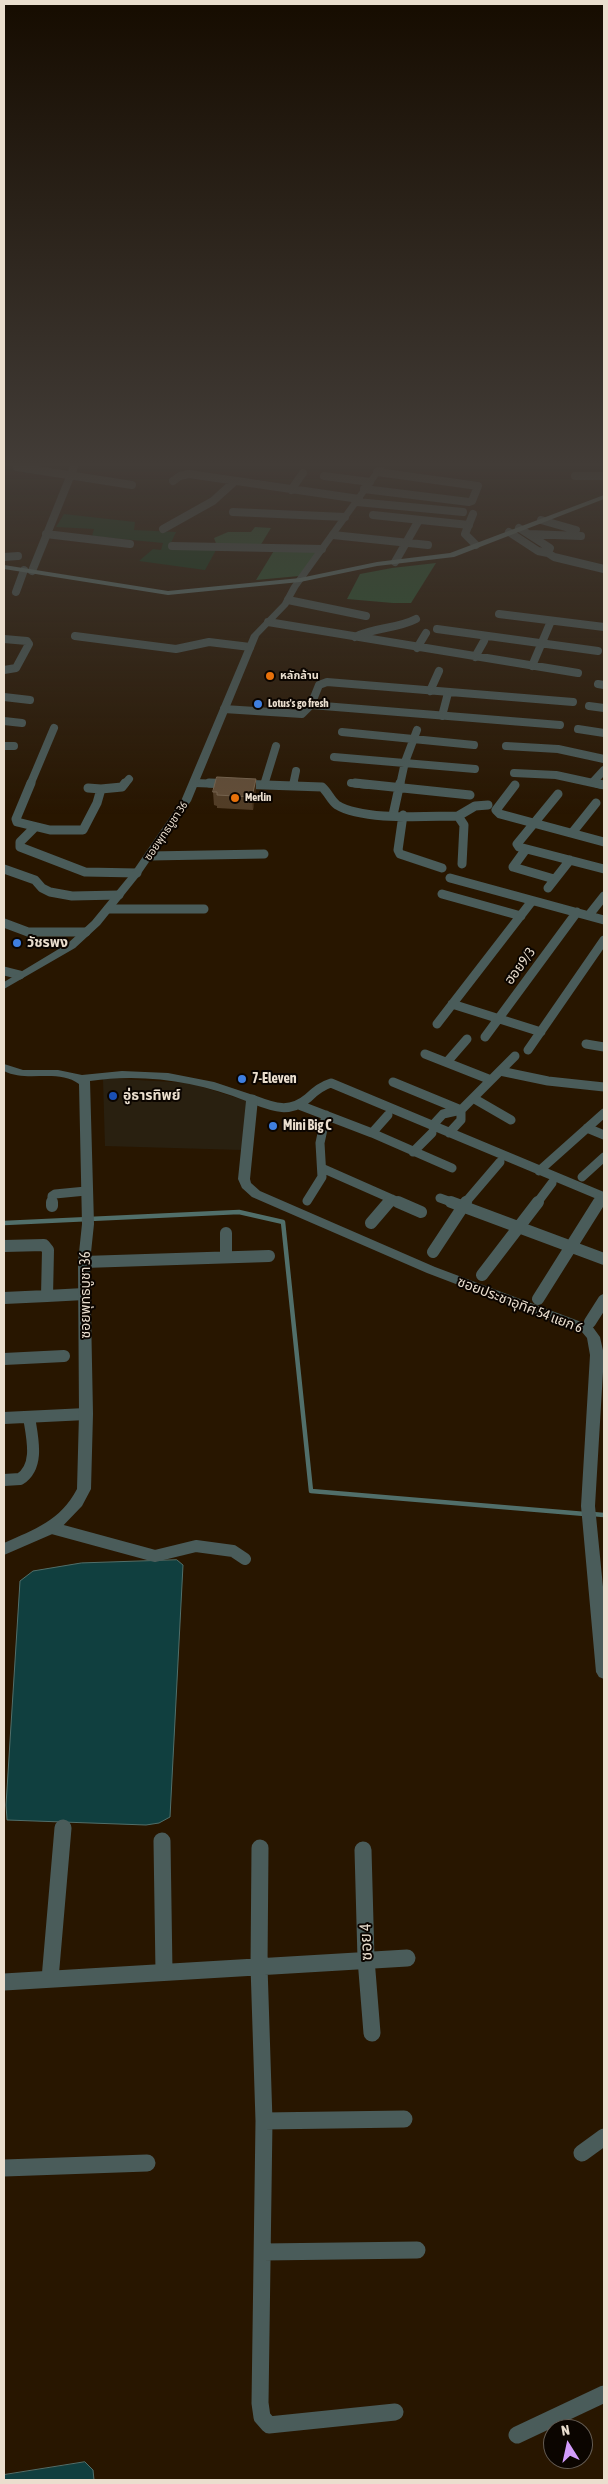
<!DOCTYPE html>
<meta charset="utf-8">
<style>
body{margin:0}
#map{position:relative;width:608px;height:2484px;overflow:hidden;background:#281600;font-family:"Asap Condensed",sans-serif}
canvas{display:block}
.frame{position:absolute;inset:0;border:5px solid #eadece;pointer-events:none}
.north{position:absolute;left:543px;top:2419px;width:50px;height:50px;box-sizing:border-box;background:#0b0500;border:1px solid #645c52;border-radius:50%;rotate:350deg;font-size:14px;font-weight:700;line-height:20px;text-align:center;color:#eadece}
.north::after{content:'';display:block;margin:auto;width:18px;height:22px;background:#d39cfc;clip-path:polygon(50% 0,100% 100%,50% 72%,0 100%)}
</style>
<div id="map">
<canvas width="608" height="2484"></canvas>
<div class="frame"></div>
<div class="north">N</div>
</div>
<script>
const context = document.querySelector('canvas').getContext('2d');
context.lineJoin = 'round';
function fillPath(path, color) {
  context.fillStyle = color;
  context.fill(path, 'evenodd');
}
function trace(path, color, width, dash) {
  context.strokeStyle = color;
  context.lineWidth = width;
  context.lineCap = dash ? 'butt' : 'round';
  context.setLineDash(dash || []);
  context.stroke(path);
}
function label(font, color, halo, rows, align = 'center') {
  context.font = font + ' "Asap Condensed","Noto Sans Thai",sans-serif';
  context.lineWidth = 4;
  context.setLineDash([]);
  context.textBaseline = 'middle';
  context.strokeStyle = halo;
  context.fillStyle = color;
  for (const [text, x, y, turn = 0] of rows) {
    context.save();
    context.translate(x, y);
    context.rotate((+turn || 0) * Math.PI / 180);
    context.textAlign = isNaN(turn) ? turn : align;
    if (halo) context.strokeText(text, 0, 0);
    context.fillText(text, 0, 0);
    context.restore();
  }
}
fillPath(new Path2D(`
 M103,1078L190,1083L247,1101L242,1150L105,1146Z`), '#292010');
fillPath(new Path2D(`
 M64,514L135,522L134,530L176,532L169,547L216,550L205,570L139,561L153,549L161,550L163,543L92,536L94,529L56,527Z`), '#0d3c1a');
fillPath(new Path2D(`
 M255,527L271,528L260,546H217L214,538L228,532H251Z
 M275,549L319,550L299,576L256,580Z
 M436,563L411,603H393L347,599L360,574L392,568Z`), '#2a5b34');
const water = new Path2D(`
 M177,1560L183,1565L170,1817L159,1823L146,1825L7,1820L6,1805L20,1581L33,1571L81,1563Z
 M85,2462L93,2470L94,2480H4V2475Z`);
fillPath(water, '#103f3f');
trace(water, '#516f6a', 1);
trace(new Path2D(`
 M4,1223L239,1212L283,1222L311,1491L585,1514
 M592,1514L604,1515`), '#516f6a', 4.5);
trace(new Path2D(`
 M17,467L132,485
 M324,476L370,482
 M575,476H604
 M173,481L180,476L189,474L359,499
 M364,489L469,502L472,501L478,486L377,472
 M291,490L303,473
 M357,502L463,512
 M233,512L345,517
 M473,514L465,534L476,545
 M373,515L469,525
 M541,520L576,530
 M519,528L550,548L548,553L554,557L604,569
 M163,529L213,501L234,482
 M509,532L538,551L548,553
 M46,534L130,544
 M529,534L581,536
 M333,535L428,545
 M172,546L322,549
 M4,557L18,556
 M395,562L419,520
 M32,571L74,467
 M16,592L24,570
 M288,600L366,616
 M499,614L604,627
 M268,622L578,673
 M437,629L598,651
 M75,636L176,649L209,642L250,647
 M355,637C375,627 397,629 416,619
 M4,639L27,641L29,644L16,668L4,670
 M417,648L426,633
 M475,657L484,641
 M532,666L551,621
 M598,684L604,685
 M430,691L439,671
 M4,697L30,700
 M311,705L560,725
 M589,706L604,708
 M224,709L302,714L311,705L319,685L327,682L573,702
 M442,716L448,693
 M4,721L22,723
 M578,729L604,733
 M342,732L474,745
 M4,746H14
 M506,746L558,749L604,759
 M334,757L475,769
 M514,773L556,775L602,785
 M593,782L604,770
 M195,783L248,785
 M351,783L368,785
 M30,785L54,728
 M124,785L129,779
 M264,785L276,746
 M293,785L296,771
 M400,785L405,762L417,730`), '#4a5c5a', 8);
trace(new Path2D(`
 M31,783L16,819L17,822L50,830H83L97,803L101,789L88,788
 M209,783L322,787C328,792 331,801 337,805C363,821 427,816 458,816L464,825L462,864
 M355,783L470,795
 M596,783L604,785
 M515,785L496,810L500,814L604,842
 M293,786L294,783
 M101,789L122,787L125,783
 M558,794L517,844L519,847L604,869
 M393,815L400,783
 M403,815L398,850L400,854L442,868
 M458,816L475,806L488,805
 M34,828L20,842V847L85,872L137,873
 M572,833L596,803
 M526,849L513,867L554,879
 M149,856L264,854
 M4,869L35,880L42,888L50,892L72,896L119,895
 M450,878L604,920
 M548,888L570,860
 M442,894L521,916
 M108,909H204
 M589,915L604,896
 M4,923L28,932H86
 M4,971L20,975
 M452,1004L541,1032
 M437,1024L532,901
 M485,1037L577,912
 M586,1044L604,1047
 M528,1050L604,940
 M425,1054L491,1080
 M447,1062L467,1039
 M500,1071L548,1081L604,1087
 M393,1082L461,1110
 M473,1098L511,1120
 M252,1099C273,1107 289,1114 308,1098C315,1091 321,1086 331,1083L604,1197
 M299,1105L372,1133L452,1168
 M432,1126L443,1114L461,1110L515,1056
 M587,1128L604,1135
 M372,1133L388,1115
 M449,1133L461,1120V1110
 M413,1152L432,1133
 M324,1169L401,1203
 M539,1171L604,1113
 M582,1177L604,1157
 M440,1198L454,1203
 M307,1201L322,1177L320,1143L326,1115
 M52,1203V1196L55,1194L86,1191
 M388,1203L392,1199
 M465,1203L500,1162
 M537,1203L552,1183
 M598,1203L603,1196`), '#4a5c5a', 9);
trace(new Path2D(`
 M52,1202V1206
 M398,1202L421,1212
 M451,1202L604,1259
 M371,1223L389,1202
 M226,1233V1256
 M4,1246L44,1245L48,1250L47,1296L4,1298
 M433,1252L466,1202
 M84,1262L269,1256
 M482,1275L538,1202
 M47,1296L84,1294
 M538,1299L599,1202
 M590,1322L604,1300
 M4,1359L64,1356
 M4,1418L86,1414
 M4,1480L20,1479C40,1466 32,1437 29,1417
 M52,1528L155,1556L196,1546L233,1551L245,1559`), '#4a5c5a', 12);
trace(new Path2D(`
 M162,1841L164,1972
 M260,1848L259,1966L264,2121L260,2403L262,2417L269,2425L395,2412
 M363,1850L366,1959L372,2033
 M50,1979L63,1828
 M4,1982L407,1958
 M264,2121L404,2119
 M582,2153L604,2137
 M4,2168L147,2163
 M263,2252L417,2250
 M517,2435L604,2394`), '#4a5c5a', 17);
fillPath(new Path2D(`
 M377,467H385L298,588L288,606L259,636L191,801L140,875L100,925L75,948L4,989V982L67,944L92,921L133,871L181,801L251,635L282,603L291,586Z
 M4,1064L23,1070H58L82,1075L122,1071L168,1073L214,1082L256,1096L258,1099L250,1179L251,1183L260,1191L435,1267L592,1326L600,1337L604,1355L595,1506L604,1597V1679L599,1677L596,1672L581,1506L590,1355L587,1338L582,1332L427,1273L252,1197L242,1188L238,1179L246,1101C197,1081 142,1073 90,1081L94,1224L90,1262L93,1414L91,1489L82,1506L57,1532L4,1555V1543C35,1529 60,1521 77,1489L79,1414L78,1262L82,1224L79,1084C58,1068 27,1083 4,1071Z`), '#4a5c5a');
fillPath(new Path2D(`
 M604,495V499L454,557L377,566L300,582L168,595L4,569V565L168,591L300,578L377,562L450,553Z`), '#64817e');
fillPath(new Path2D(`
 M256,779V792L253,810L217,808V806L214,805L213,792Z`), '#523d26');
fillPath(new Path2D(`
 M256,779V792L253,810L252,797Z`), '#3b260f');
const building = new Path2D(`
 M217,777L256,779L252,797L217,795V792H213Z`);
fillPath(building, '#634e38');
trace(building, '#78654f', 1);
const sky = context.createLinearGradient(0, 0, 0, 815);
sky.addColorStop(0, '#160c00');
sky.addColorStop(0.57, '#423c37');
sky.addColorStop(1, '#423c3700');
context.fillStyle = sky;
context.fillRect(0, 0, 608, 815);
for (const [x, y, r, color] of [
 [270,676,5,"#e8710a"],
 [258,704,5,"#3f7fe0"],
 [235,798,5,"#e8710a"],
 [17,943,5,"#3f7fe0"],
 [242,1079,5,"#3f7fe0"],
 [113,1096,5,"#1a4fb4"],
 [273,1126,5,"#3f7fe0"]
]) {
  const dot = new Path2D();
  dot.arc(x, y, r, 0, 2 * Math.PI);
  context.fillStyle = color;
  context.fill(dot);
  trace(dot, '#0b0500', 2);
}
label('bold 11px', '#eadece', '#0b0500', [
 ["หลักล้าน",280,676],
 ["Lotus's go fresh",268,704],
 ["Merlin",245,798]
], 'left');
label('11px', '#eadece', '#0b0500', [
 ["ซอยพุทธบูชา 36",166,831,-56]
]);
label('bold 14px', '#eadece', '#0b0500', [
 ["วัชรพง",27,943],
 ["7-Eleven",252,1079],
 ["อู่ธารทิพย์",123,1096],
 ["Mini Big C",283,1126]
], 'left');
label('14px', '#eadece', '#0b0500', [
 ["ฮอย9/3",520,966,-54],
 ["ซอยพุทธบูชา 36",86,1295,-90],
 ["ซอยประชาอุทิศ 54 แยก 6",520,1305,21]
]);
label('16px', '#eadece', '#0b0500', [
 ["ซอย 4",366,1942,-92]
]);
</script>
